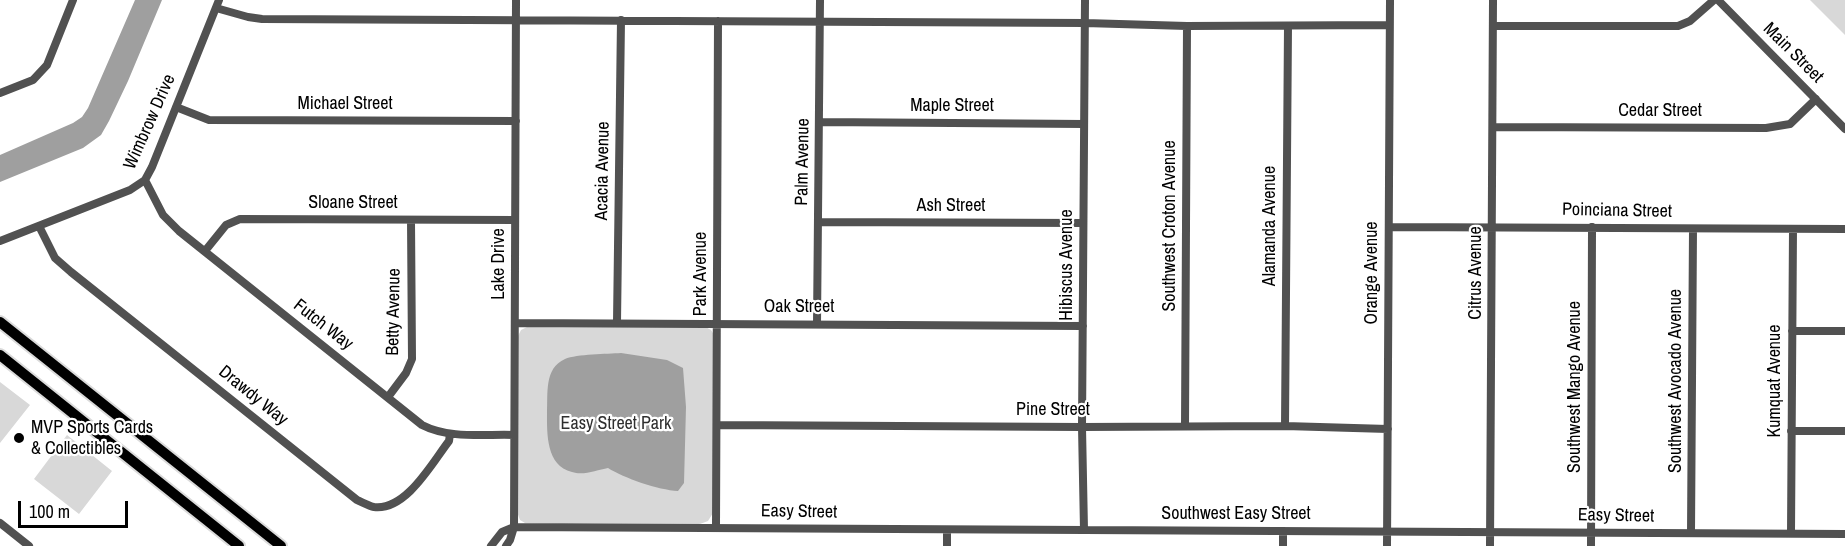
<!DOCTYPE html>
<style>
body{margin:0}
#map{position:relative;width:1845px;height:546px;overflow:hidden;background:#fff;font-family:"Archivo Narrow",sans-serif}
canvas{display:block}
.scale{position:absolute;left:18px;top:501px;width:110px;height:27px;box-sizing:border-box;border:3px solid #000;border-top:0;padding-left:8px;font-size:18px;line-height:21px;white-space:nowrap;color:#000;-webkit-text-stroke:4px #fff;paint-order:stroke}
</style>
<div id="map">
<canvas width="1845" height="546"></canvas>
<div class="scale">100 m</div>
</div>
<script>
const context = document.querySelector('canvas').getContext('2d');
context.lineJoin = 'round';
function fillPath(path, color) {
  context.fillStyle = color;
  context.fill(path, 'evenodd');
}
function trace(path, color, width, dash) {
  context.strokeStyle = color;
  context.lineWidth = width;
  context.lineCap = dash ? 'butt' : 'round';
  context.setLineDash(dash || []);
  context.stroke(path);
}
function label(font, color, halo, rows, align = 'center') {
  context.font = font + ' "Archivo Narrow",sans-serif';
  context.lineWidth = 4.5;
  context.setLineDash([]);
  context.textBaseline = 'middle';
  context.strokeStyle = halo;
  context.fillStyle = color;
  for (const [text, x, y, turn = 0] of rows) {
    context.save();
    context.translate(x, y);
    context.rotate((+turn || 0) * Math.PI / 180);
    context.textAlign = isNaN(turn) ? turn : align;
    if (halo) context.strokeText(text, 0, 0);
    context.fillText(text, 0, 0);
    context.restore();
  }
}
fillPath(new Path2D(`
 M1810,0H1845V35Z
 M529,326H704L711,330L715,336L713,513L708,521L700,524L525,523L520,520L517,512L518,336L521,330Z
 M0,382L30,405L0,443Z
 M67,435L112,471L79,514L34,479Z`), '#d8d8d8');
fillPath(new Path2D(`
 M135,0H162L128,81L109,121L101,135L83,148L0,182V155L73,123L82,117L88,108Z
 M621,353L667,360L683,368L686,407L684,483L678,491C658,490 624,478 608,468C597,470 583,476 572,472C546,466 547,433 547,413C548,394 544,368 565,359C577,354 607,354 621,353Z`), '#9f9f9f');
const major = new Path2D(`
 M0,322L281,546
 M0,355L239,546`);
trace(major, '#dbdbdb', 14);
trace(new Path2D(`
 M1718,0L1845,129
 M216,8L248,17L262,19L1085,23L1187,26L1389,25
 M1493,26H1678L1690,21L1714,0
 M0,93L33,80L47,65L73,0
 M176,107L209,120L516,121
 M820,122L1084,124
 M1494,127L1766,128L1790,124L1816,99
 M145,180L163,215L179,231L422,425C449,439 484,434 514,435
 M818,222L1083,223
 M39,226L55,258L71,272L357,500C362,502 369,506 374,507C406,511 432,463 449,441L450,434
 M1389,227L1845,229
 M0,241L130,190L145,180L152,167L219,0
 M205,251L226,225L240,219L515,220
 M617,322L621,20
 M515,323L1083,326
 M817,324L820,0
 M1792,331H1845
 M388,397L406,373L412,359L411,220
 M717,425L1082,427L1285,426L1388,429
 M1185,426L1187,26
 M1285,426L1288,26
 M1791,431H1845
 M0,523L29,546
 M716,527L718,21
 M1084,530L1082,427L1085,0
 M1283,531V546
 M1691,533L1693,229
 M1791,533L1793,229
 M491,546L502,532L514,527L1845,534
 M506,546L510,540L514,527L516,0
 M947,546V530
 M1387,546L1390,0
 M1490,546L1493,0
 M1591,546L1592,227`), '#515151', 8);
trace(major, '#000', 10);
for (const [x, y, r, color] of [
 [19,438,6,"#000"]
]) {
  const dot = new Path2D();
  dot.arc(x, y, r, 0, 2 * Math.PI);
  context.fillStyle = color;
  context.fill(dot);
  trace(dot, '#fff', 2);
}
label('18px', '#000', '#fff', [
 ["Main Street",1793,53,45],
 ["Michael Street",345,104],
 ["Maple Street",952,106],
 ["Cedar Street",1660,111],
 ["Wimbrow Drive",150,122,-66],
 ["Palm Avenue",803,162,-89],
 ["Acacia Avenue",603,171,-89],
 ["Sloane Street",353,203],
 ["Ash Street",951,206],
 ["Poinciana Street",1617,211,1],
 ["Southwest Croton Avenue",1170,226,-90],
 ["Alamanda Avenue",1270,226,-90],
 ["Lake Drive",499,264,-90],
 ["Hibiscus Avenue",1067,265,-90],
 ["Orange Avenue",1372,273,-90],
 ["Citrus Avenue",1476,273,-90],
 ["Park Avenue",701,274,-90],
 ["Oak Street",799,307],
 ["Betty Avenue",394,312,-89],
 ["Futch Way",323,325,38],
 ["Southwest Avocado Avenue",1676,381,-90],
 ["Kumquat Avenue",1775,381,-90],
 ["Southwest Mango Avenue",1575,387,-90],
 ["Drawdy Way",253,396,39],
 ["Pine Street",1053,410],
 ["Easy Street",799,512,1],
 ["Southwest Easy Street",1236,514],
 ["Easy Street",1616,516,1]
]);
label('18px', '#2f2f2f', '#fff', [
 ["Easy Street Park",616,424]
]);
label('18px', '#000', '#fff', [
 ["MVP Sports Cards",31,428],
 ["& Collectibles",31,449]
], 'left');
</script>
